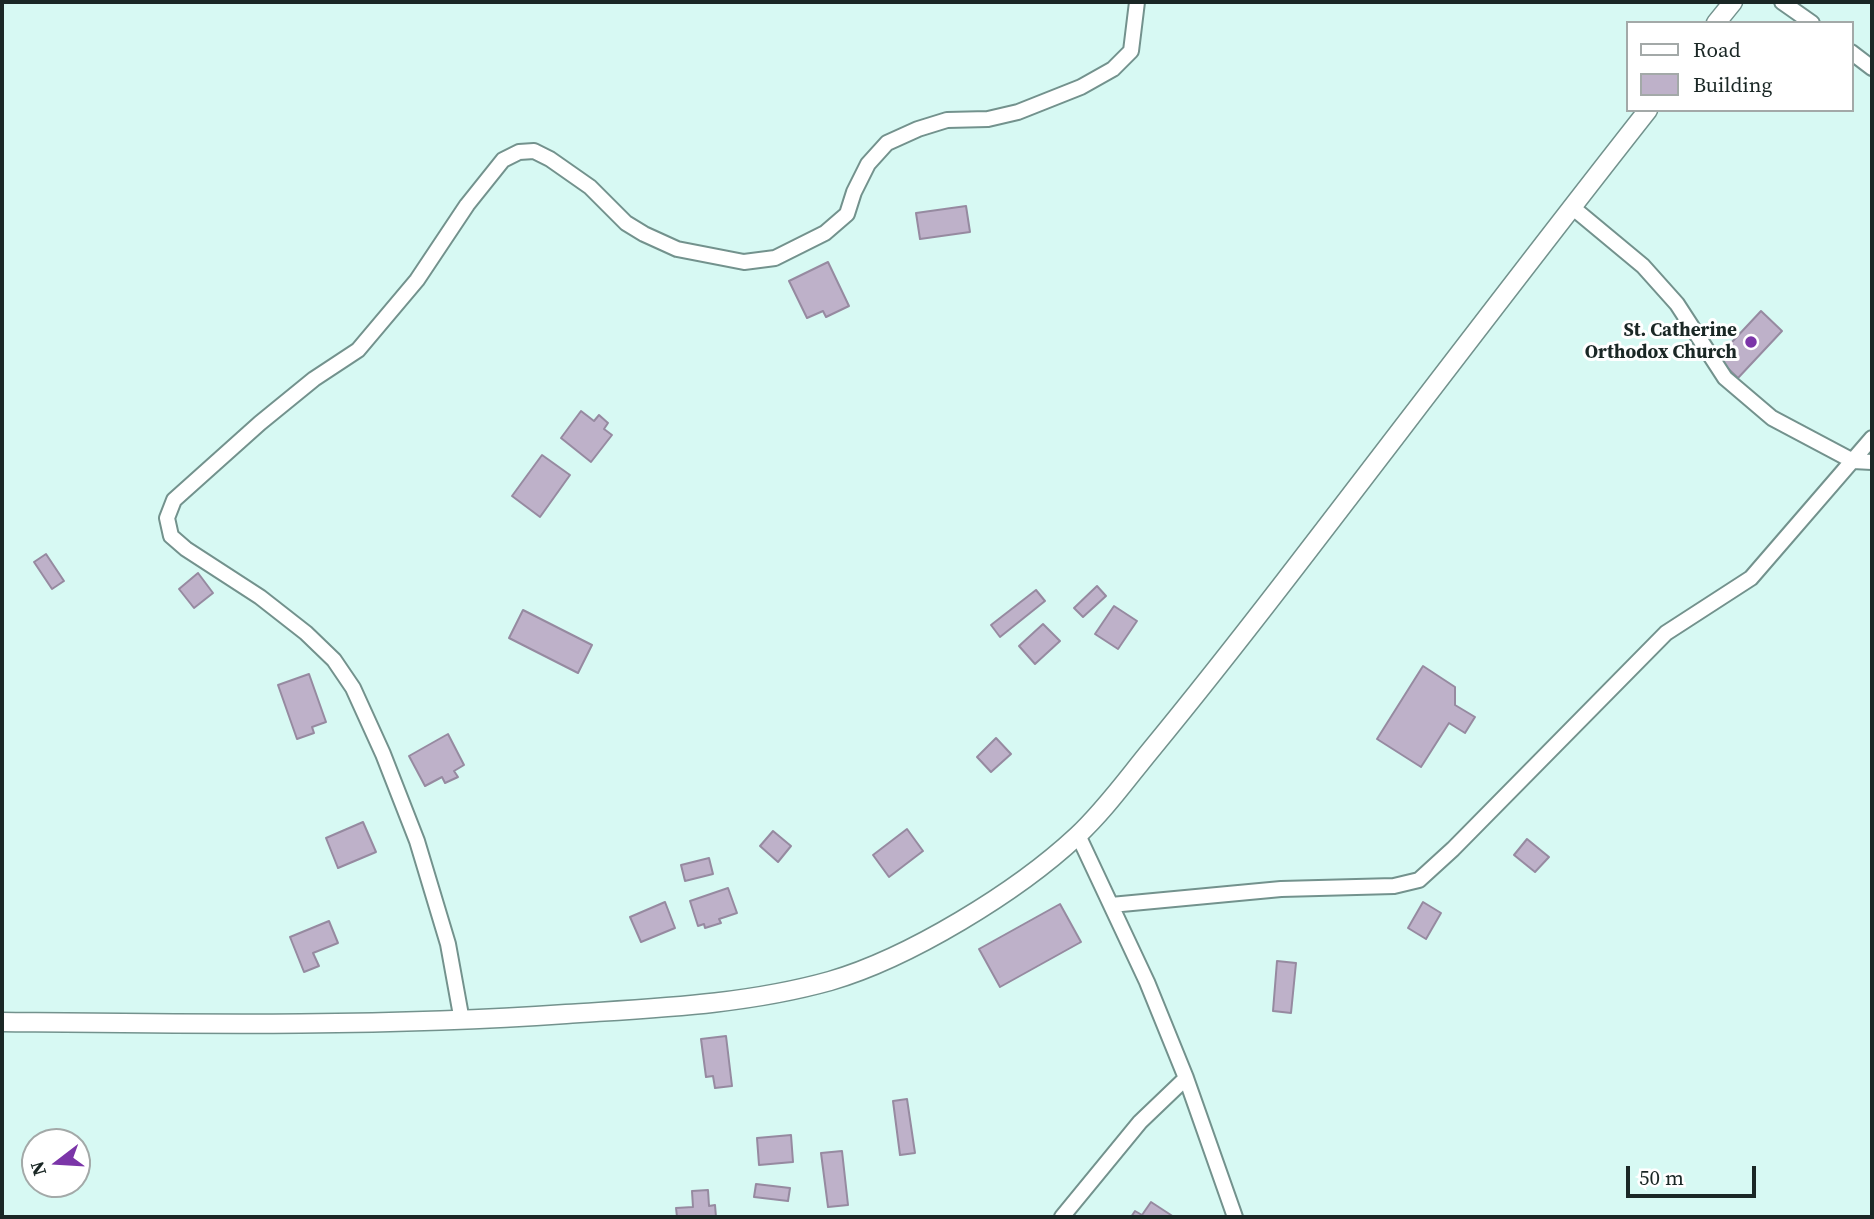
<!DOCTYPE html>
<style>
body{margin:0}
#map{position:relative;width:1874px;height:1219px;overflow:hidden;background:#d7f9f3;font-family:"Source Serif 4",serif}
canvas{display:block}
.frame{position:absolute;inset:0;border:4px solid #1a2725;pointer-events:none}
.legend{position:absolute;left:1626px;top:21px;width:228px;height:91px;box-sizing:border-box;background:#fff;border:2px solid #a3a9a8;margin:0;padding:9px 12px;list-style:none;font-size:21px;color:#1a2725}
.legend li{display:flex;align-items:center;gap:14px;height:35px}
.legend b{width:35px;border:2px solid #a3a9a8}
.north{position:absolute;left:21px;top:1128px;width:70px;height:70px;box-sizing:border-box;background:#fff;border:2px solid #a3a9a8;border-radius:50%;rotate:253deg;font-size:19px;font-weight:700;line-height:28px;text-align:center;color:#1a2725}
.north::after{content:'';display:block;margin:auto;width:24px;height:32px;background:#7b35a8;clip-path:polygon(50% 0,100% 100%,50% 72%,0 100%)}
.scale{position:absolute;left:1626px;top:1166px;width:130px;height:32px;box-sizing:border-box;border:4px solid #1a2725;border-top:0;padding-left:9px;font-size:21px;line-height:24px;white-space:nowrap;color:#1a2725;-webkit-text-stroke:5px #fff;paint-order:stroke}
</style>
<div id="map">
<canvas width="1874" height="1219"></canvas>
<div class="frame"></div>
<ul class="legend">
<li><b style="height:9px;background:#fff"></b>Road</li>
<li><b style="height:19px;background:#beb1c9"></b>Building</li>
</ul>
<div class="north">N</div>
<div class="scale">50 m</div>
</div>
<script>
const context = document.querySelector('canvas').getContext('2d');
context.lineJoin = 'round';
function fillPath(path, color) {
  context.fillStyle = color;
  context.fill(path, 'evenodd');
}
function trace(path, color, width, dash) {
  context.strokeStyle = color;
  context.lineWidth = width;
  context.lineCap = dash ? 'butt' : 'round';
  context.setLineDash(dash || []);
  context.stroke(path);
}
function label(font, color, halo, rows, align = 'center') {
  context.font = font + ' "Source Serif 4",serif';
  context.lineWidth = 6;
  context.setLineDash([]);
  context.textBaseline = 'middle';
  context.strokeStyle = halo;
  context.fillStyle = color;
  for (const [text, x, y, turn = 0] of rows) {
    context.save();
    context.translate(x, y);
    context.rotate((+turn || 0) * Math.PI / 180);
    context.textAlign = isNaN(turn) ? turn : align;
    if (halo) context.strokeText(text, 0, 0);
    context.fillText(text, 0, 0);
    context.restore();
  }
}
const building = new Path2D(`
 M966,206L970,232L920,239L916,213Z
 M828,262L849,306L826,317L823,311L807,318L789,281Z
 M1761,311L1782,331L1738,378L1717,358Z
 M581,411L594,421L599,415L608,423L604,429L612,435L591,462L561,438Z
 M542,455L570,475L540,517L512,496Z
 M46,554L64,581L52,589L34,562Z
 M198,573L213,593L194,608L179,589Z
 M1097,586L1106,596L1083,617L1074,608Z
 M1036,590L1045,601L1000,637L991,625Z
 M1114,606L1137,621L1118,649L1095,634Z
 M523,610L592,645L578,673L509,638Z
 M1043,624L1060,641L1035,664L1019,646Z
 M1423,666L1455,687V705L1475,717L1465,733L1449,723L1421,767L1377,739Z
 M309,674L326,722L312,727L314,733L297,739L278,685Z
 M448,734L464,765L454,771L458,777L445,783L442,777L425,786L409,756Z
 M996,738L1011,754L991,772L977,757Z
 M363,822L376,852L338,868L326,838Z
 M907,829L923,851L889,877L873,855Z
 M773,831L791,846L778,862L760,846Z
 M1527,839L1549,857L1535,872L1514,855Z
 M709,858L713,874L685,881L681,865Z
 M728,888L737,913L719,919L721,923L705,928L704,924L698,926L690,901Z
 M665,902L675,928L641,942L630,917Z
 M1423,902L1441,913L1426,939L1408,928Z
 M1060,904L1081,942L1000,987L979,949Z
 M329,921L338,943L313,953L319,966L304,972L290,937Z
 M1277,961L1296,963L1291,1013L1273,1011Z
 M726,1036L732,1086L715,1088L713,1076L706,1077L701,1039Z
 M907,1099L915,1153L900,1155L893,1101Z
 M791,1135L793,1162L759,1165L757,1138Z
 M842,1151L848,1205L828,1207L821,1153Z
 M756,1184L790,1188L788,1201L754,1197Z
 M708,1190L709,1206L715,1205L716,1217H677L676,1208L693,1207L692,1191Z
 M1151,1202L1174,1217H1131L1135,1211L1142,1215Z`);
fillPath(building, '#beb1c9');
trace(building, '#968aa0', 2);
const minor = new Path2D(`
 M1782,2L1812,23
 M1851,52L1872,68
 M1572,207L1643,266L1677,304L1725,378L1772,418L1853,461L1872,462
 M1078,835L1147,982L1186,1078L1235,1217
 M1111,905L1281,889L1394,886L1419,880L1453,849L1666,633L1751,578L1872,438
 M462,1021L448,944L417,841L383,754L353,688L334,660L306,633L260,597L186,549L171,536L167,518L174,500L260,423L314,379L358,350L417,280L467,205L503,160L519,152L534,151L550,159L590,187L626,223L644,234L677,249L744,262L775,258L825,233L847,214L854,192L868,164L887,143L918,129L947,120L988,119L1018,112L1081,87L1113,69L1131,51L1137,2
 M1062,1217L1140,1122L1186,1078`);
const tertiary = new Path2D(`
 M1716,23L1733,2
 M2,1022C190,1024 378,1027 566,1014C655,1008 744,1005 830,981C909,958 1017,892 1077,836C1104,811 1127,779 1150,751C1196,695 1240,639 1284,582C1405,425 1525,266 1648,110`);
trace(minor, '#73928d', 18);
trace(tertiary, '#73928d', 21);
trace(minor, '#fff', 14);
trace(tertiary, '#fff', 18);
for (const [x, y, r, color] of [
 [1751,342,7,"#7b35a8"]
]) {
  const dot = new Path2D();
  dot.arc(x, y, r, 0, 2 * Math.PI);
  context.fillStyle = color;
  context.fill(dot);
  trace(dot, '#fff', 2.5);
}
label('bold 19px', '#1a2725', '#fff', [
 ["St. Catherine",1737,331],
 ["Orthodox Church",1737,353]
], 'right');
</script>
